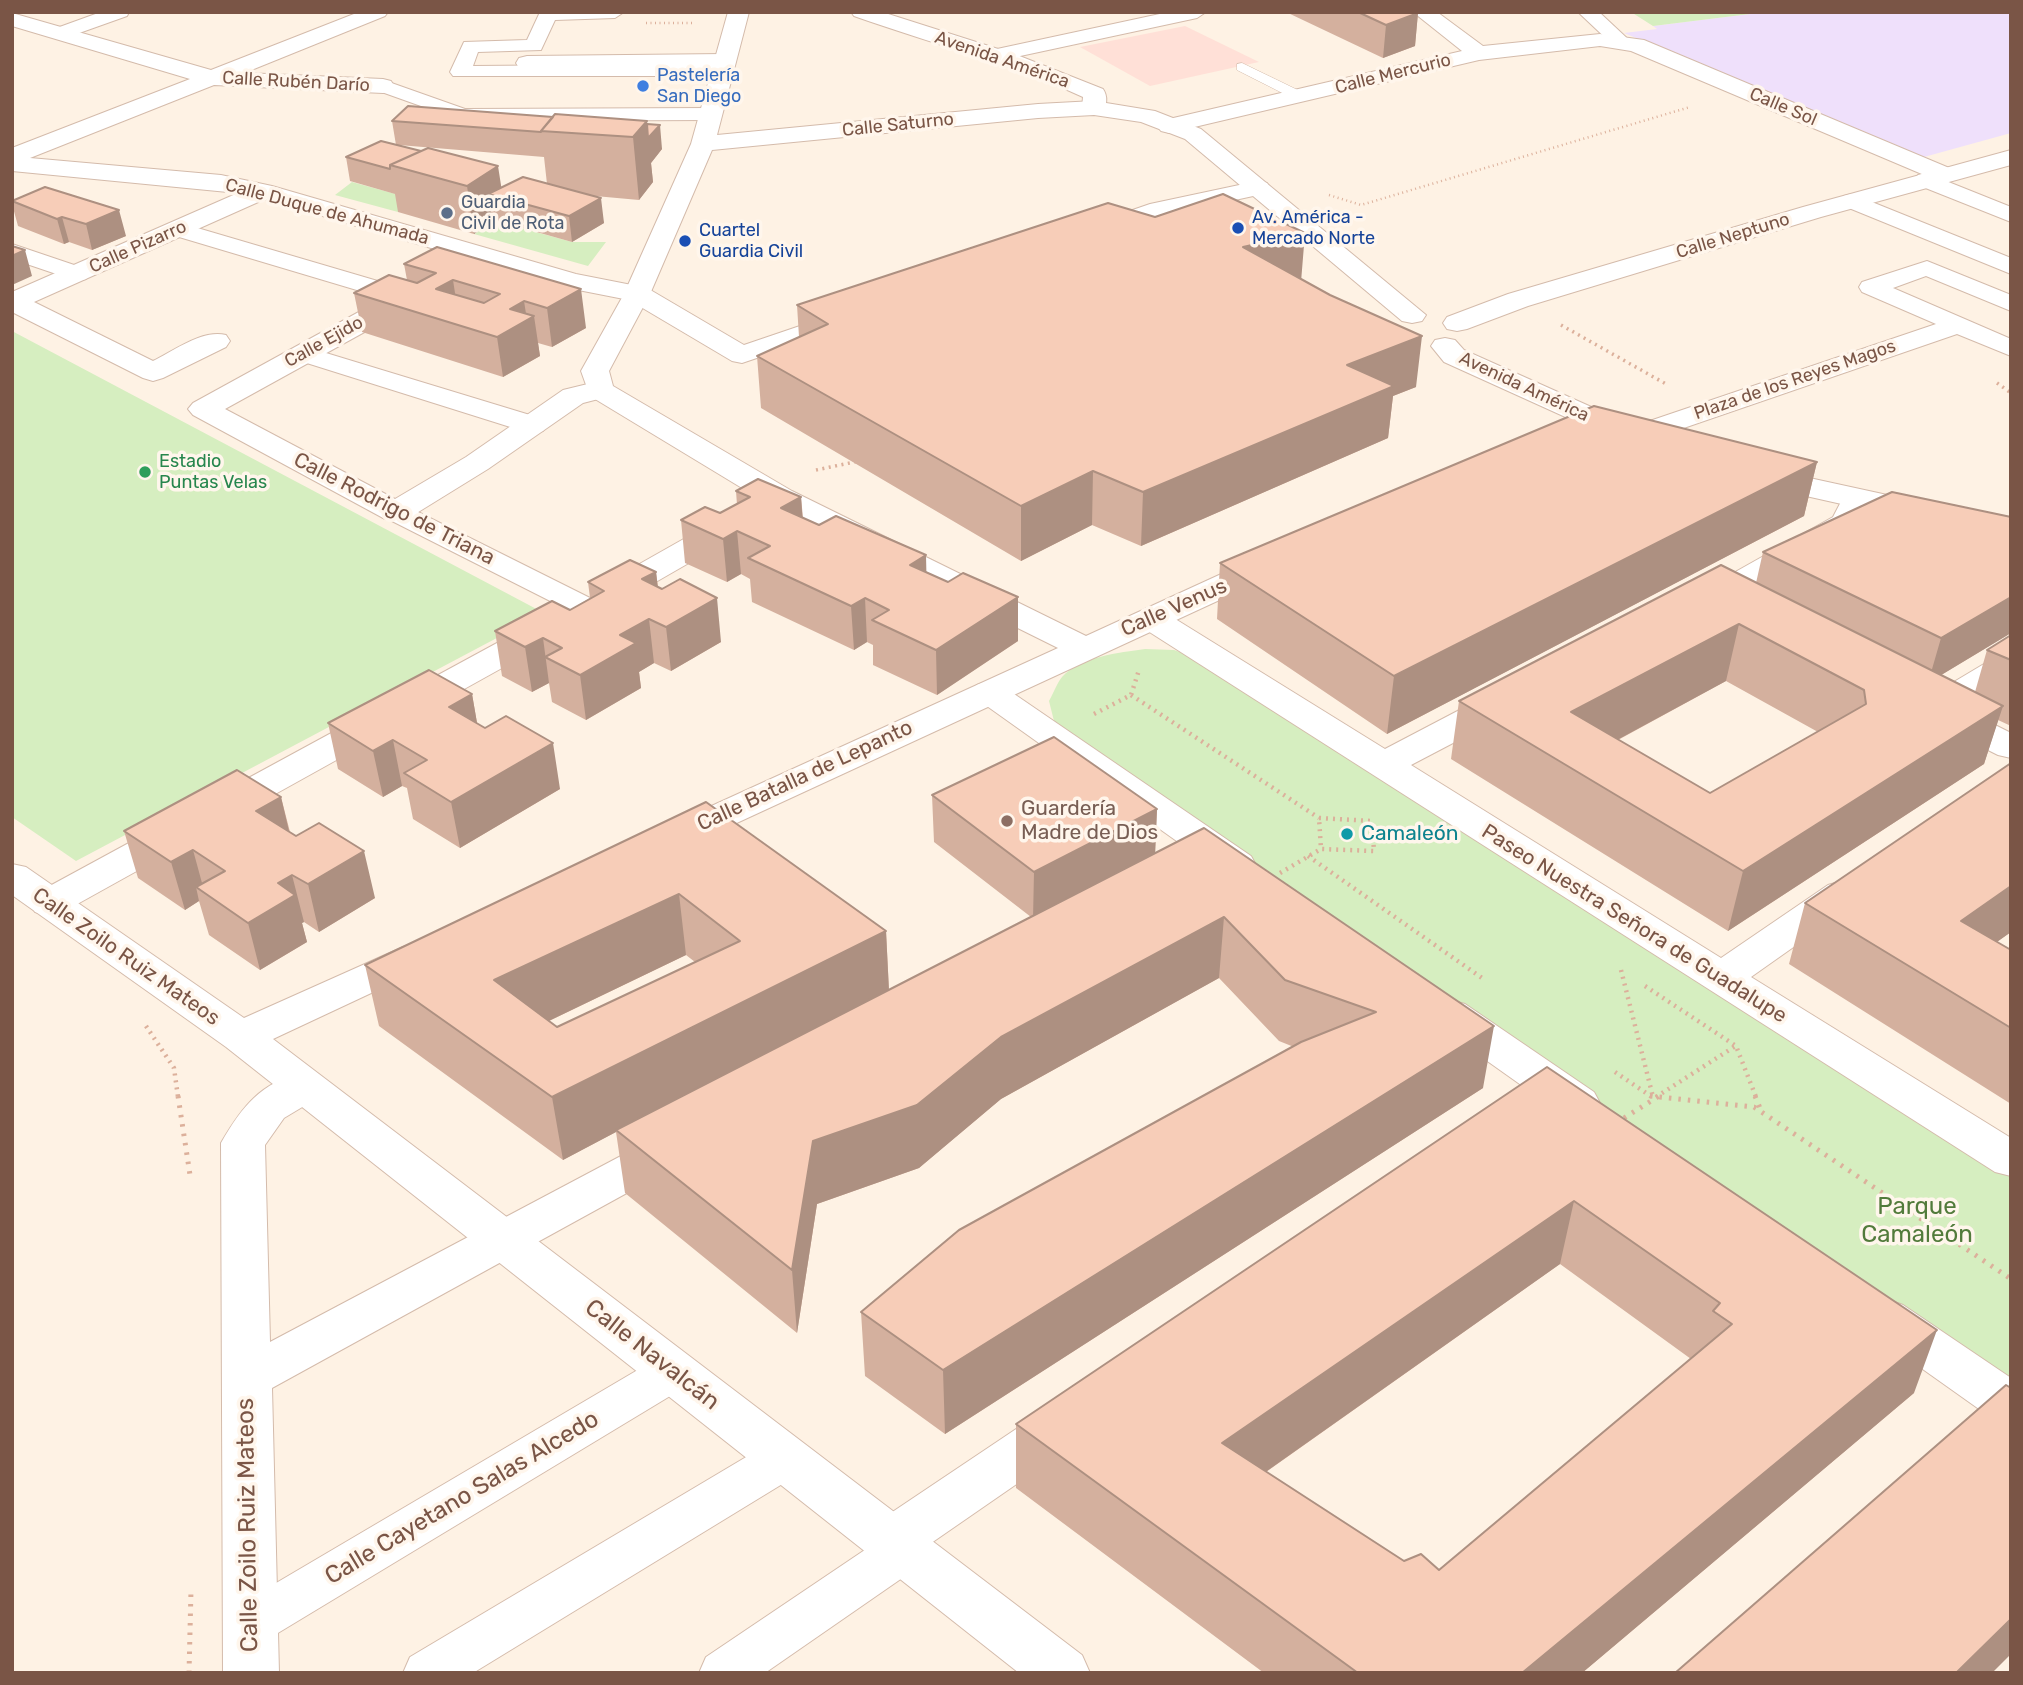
<!DOCTYPE html>
<meta charset="utf-8">
<style>
body{margin:0}
#map{position:relative;width:2023px;height:1685px;overflow:hidden;background:#fef2e4;font-family:Rubik,sans-serif}
canvas{display:block}
.frame{position:absolute;inset:0;border:14px solid #7a5546;pointer-events:none}
</style>
<div id="map">
<canvas width="2023" height="1685"></canvas>
<div class="frame"></div>
</div>
<script>
const context = document.querySelector('canvas').getContext('2d');
context.lineJoin = 'round';
function fillPath(path, color) {
  context.fillStyle = color;
  context.fill(path, 'evenodd');
}
function trace(path, color, width, dash) {
  context.strokeStyle = color;
  context.lineWidth = width;
  context.lineCap = dash ? 'butt' : 'round';
  context.setLineDash(dash || []);
  context.stroke(path);
}
function label(font, color, halo, rows, align = 'center') {
  context.font = font + ' Rubik,sans-serif';
  context.lineWidth = 7;
  context.setLineDash([]);
  context.textBaseline = 'middle';
  context.strokeStyle = halo;
  context.fillStyle = color;
  for (const [text, x, y, turn = 0] of rows) {
    context.save();
    context.translate(x, y);
    context.rotate((+turn || 0) * Math.PI / 180);
    context.textAlign = isNaN(turn) ? turn : align;
    if (halo) context.strokeText(text, 0, 0);
    context.fillText(text, 0, 0);
    context.restore();
  }
}
fillPath(new Path2D(`
 M1185,26L1259,62L1150,86L1080,47Z`), '#ffe0d7');
fillPath(new Path2D(`
 M1766,12H2011V133L1924,157L1624,33L1657,29L1653,26Z`), '#efe0fb');
fillPath(new Path2D(`
 M1631,12H1766L1653,26Z
 M352,182L421,201L398,212L335,195Z
 M496,221L572,242H606L588,266L474,234Z
 M12,331L544,613L76,861L12,817Z
 M1145,649L1174,650L1195,657L2011,1177V1394L1272,878L1054,721L1049,701C1053,694 1057,683 1062,677C1081,656 1119,653 1145,649Z`), '#d6eec0');
const service = new Path2D(`
 M1242,63L1306,94L1308,97L1306,100H1296L1237,70V64Z`);
const pedestrian = new Path2D(`
 M101,12H129L127,16L68,37L61,39L51,33L54,29Z
 M540,12H624L615,18L555,20L541,50L478,52L473,66L723,64L730,66L733,70L730,74L723,76H453L450,72L464,42L527,40Z
 M1169,12H1206L1197,18L997,61L990,59L987,55L990,51L997,49Z
 M1578,12H1599L1630,41L1620,47L1613,45Z
 M383,80L465,109L711,108L718,110L722,114L718,118L711,120L463,121L376,90L373,86L376,82Z
 M1926,173L2011,207V222L1918,185L1915,180L1918,175Z
 M1852,194L2011,258V274L1844,206L1841,201L1844,196Z
 M177,222L415,292L418,297L415,302L406,304L397,302L169,234L165,229L169,224Z
 M12,244L86,269L89,274L86,279L77,281L12,259Z
 M1927,261L2011,295V311L1926,276L1893,288L2011,339V356L1957,334L1643,442L1633,444L1623,442L1619,436L1623,430L1936,324L1862,292L1859,287L1862,282Z
 M303,346L543,419L547,425L543,431L533,433L523,431L294,359L290,354L294,349Z
 M396,503L406,506L598,602L602,608L598,614L587,617L576,614L386,518L382,512L386,506Z
 M674,1353L690,1358L697,1371L690,1384L268,1639L250,1646L232,1639L225,1624L232,1609L658,1358Z
 M785,1439L802,1444L808,1458L802,1472L473,1673H403L410,1657L768,1444Z
 M904,1529L921,1535L928,1550L921,1565L765,1673H699L706,1657L887,1535Z`);
const minor = new Path2D(`
 M359,12H388L385,16L244,73L383,79L391,81L394,86L391,91L383,93L214,85L30,158L221,175L272,186L576,274L647,288L744,345L847,310L857,312L861,318L857,324L742,363L732,361L629,300L563,287L265,199L34,302L153,361C174,351 202,329 226,335L230,341L226,347L163,378L153,381L143,378L12,312V292L238,193L12,171V148L190,79L12,26V13L211,70Z
 M851,12H882L1017,55L1103,89C1108,96 1107,106 1102,113H1086L1082,108L1083,97C1009,63 930,43 854,16Z
 M1413,12H1437L1483,46L1600,34L1644,40L1954,170L1957,175L1954,180L1945,182L1936,180L1631,51L1600,46L1479,60L1169,133L1161,131L1157,126L1161,121L1169,119L1462,51Z
 M725,54L733,56L736,61L733,66L527,70L519,68L516,63L519,58L527,56Z
 M1258,181L1267,183L1270,188L1267,193L1166,215L1095,239L1086,236L1082,231L1086,226L1150,204Z
 M407,289L417,291L421,297L417,303L225,409L395,499L466,457L563,390L600,381L610,384L614,390L610,396L583,403L488,469L407,519L396,521L385,519L193,415L188,409L193,403L397,291Z
 M1857,490L1868,492L1873,499L1857,530L1728,604L1702,610L1690,607L1685,600L1690,593L1705,589L1833,517L1846,492Z
 M730,516L741,519L746,526L741,533L621,602L609,605L597,602L592,595L597,588L719,519Z
 M1152,609L1164,612L1385,749L1490,694L1503,691L1516,694L1521,702L1516,710L1411,765L1721,958L1828,885L1842,881L1856,885L1862,894L1856,903L1751,977L2011,1138V1176L1995,1172L1140,626L1135,619L1140,612Z
 M544,621L556,624L561,631L556,638L63,912L49,916L35,912L29,903L35,894L532,624Z
 M2011,652V677L1961,708L2011,733V758L1998,755L1922,717L1917,709L1922,701L1999,655Z
 M989,681L1001,685L1251,856L1256,865L1251,874L1237,877L1223,874L977,699L971,692L977,685Z
 M1450,1000L1465,1004L1594,1092L1600,1103L1594,1114L1578,1118L1562,1114L1435,1024L1429,1014L1435,1004Z
 M304,1071L319,1075L326,1086L319,1097L284,1118L265,1145L270,1342L653,1139L669,1134L685,1139L691,1150L685,1161L272,1388L279,1673H223L221,1143C243,1105 260,1084 304,1071Z
 M1886,1299L1903,1305L2011,1378V1425L1993,1419L1869,1331L1862,1318L1869,1305Z
 M1058,1407L1076,1413L1083,1428L1076,1443L911,1557L892,1564L873,1557L865,1541L873,1525L1040,1413Z`);
const tertiary = new Path2D(`
 M728,12H749L717,135L1038,104L1094,101L1155,111L1201,129L1426,315L1422,321L1412,323L1402,321L1185,139L1141,122L1094,115L1038,118L712,150L650,294L609,371L613,386L792,491L1086,636L1254,559L1266,556L1278,559L1282,566L1278,573L689,845L675,849L661,845L656,837L661,829L1058,648L770,505L590,396L581,371L624,294L691,144Z
 M2011,150V165L1821,217L1528,306L1467,329L1457,331L1447,329L1443,323L1447,317L1508,294L1803,207Z
 M1445,338L1455,340L1464,350L1636,427L1640,433L1636,439L1625,442L1614,439L1444,362L1431,346L1435,340Z
 M1759,467L2011,522V542L1748,483L1744,476L1748,469Z
 M12,864L26,867L244,1018L403,947L417,943L431,947L437,956L431,965L273,1039L1082,1655L1090,1673H1019L226,1047L12,895Z`);
trace(service, '#d4bbab', 1);
trace(pedestrian, '#d4bbab', 2);
trace(minor, '#d4bbab', 2);
trace(tertiary, '#d4bbab', 2);
trace(new Path2D(`
 M646,23H693
 M1329,195L1361,205L1690,107`), '#dcb09b', 2.5, [1, 3.5]);
trace(new Path2D(`
 M1561,325L1666,384
 M1997,383L2011,393
 M816,470L859,461`), '#dcb09b', 3.5, [2, 4.5]);
trace(new Path2D(`
 M1131,695L1319,818
 M1094,714L1131,695L1139,670
 M1319,818L1372,821L1374,851L1321,849Z
 M1308,856L1482,978
 M1280,873L1321,849
 M1621,970L1653,1097
 M1645,986L1736,1046L1756,1097
 M146,1026L174,1068L178,1097
 M1615,1072L1652,1097
 M1656,1097L1737,1045`), '#dcb09b', 4.5, [2, 5]);
trace(new Path2D(`
 M178,1096L190,1175
 M1650,1096L1754,1107L2011,1279
 M1755,1096L1762,1113
 M1624,1118L1659,1096
 M189,1673L191,1590`), '#dcb09b', 5, [2.5, 7]);
fillPath(service, '#fff');
fillPath(pedestrian, '#fff');
fillPath(minor, '#fff');
fillPath(tertiary, '#fff');
fillPath(new Path2D(`
 M1286,12H1418L1415,46L1383,58Z
 M553,117L647,121V124L662,149L651,163L653,182L639,200L595,196L604,223L572,242L494,220L474,234L398,212L395,194L350,181L346,157L396,145L392,121ZM399,145L544,157L547,184L501,188Z
 M12,200L126,236L92,250L69,242L64,244L18,226L12,204Z
 M437,247L586,328L552,347L538,343L540,356L503,377L362,332L354,293L407,280L404,264Z
 M1301,279L1416,387L1393,396L1388,438L1141,546L1092,525L1021,561L761,408L757,356L799,337L797,305Z
 M1817,462L1804,516L1387,734L1217,619L1220,563Z
 M736,491L801,497L803,518L819,525L926,555V572L1018,641L937,695L873,665V645L867,642L854,650L752,602L750,579L741,574L727,582L685,563L681,520L720,513L737,505Z
 M1763,552L2011,633L1941,675L1975,692L1987,650L2011,635V726L1998,720L1984,764L1728,931L1451,759L1459,701L1756,583ZM1726,681L1818,732L1710,793L1618,740Z
 M656,572L658,587L721,642L671,671L654,663L639,672L641,688L586,720L552,702L549,683L532,692L502,676L495,631L570,610L590,598L588,582Z
 M472,694L477,723L560,789L460,848L413,819L407,788L402,786L383,797L338,769L328,723Z
 M2011,763V932L1996,942L2011,950V1104L1789,964L1805,903Z
 M932,795L1157,809L1155,853L1483,1088L945,1434L865,1376L861,1312L1294,1047L1279,1041L1219,978L1001,1099L919,1168L817,1204L797,1333L625,1193L616,1132L563,1160L379,1026L365,965L706,802L886,931L889,990L1031,917L934,842ZM686,955L695,962L557,1027L549,1021Z
 M281,797L290,832L375,898L319,932L304,922L302,923L307,942L260,970L209,935L199,901L185,910L138,878L124,831Z
 M1547,1067L1914,1393L1582,1673H1264L1016,1488V1424ZM1560,1264L1691,1359L1439,1570L1404,1561L1266,1472Z`), '#d4b09e');
fillPath(new Path2D(`
 M1418,13L1415,46L1383,58L1386,25Z
 M647,121L648,138L660,125L662,149L651,163L653,182L639,200L633,137Z
 M498,166L503,198L488,194L492,220H494L474,234L467,186Z
 M601,198L604,223L572,242L569,216Z
 M119,210L126,236L92,250L86,224Z
 M62,217L69,242L64,244L57,219Z
 M1305,233L1301,282L1243,247Z
 M25,250L32,276L12,285V256Z
 M453,280L459,319L436,289Z
 M581,289L586,328L552,347L547,308Z
 M524,301L527,320L534,316L540,356L503,377L497,337L510,309Z
 M1422,336L1416,387L1393,396L1388,438L1141,546L1143,492L1347,365Z
 M1817,462L1804,516L1387,734L1394,676Z
 M1093,471L1092,525L1021,561V506Z
 M801,497L804,540L781,508Z
 M737,531L741,574L727,582L723,539Z
 M926,555L927,599L910,565Z
 M656,572L661,615L649,619L654,663L639,672L641,688L586,720L580,675L620,635L642,579Z
 M1018,597V641L937,695L936,650Z
 M2011,597V633L1928,683L1941,638Z
 M717,598L721,642L671,671L666,627Z
 M865,598L867,642L854,650L851,606Z
 M1739,624L1726,681L1569,766L1571,712Z
 M543,638L549,683L532,692L525,647Z
 M472,694L480,740L449,707Z
 M2003,706L1984,764L1728,931L1743,871Z
 M393,740L402,786L383,797L373,751Z
 M553,743L560,789L460,848L451,802Z
 M281,797L292,844L256,811Z
 M1157,809L1155,856L1033,919L1034,872Z
 M193,850L205,894L196,887L199,901L185,910L171,862Z
 M364,851L375,898L319,932L308,884Z
 M292,875L304,922L302,923L307,942L260,970L248,923L278,883Z
 M2011,886V932L1941,982L1961,921Z
 M679,894L686,955L505,1042L494,980Z
 M1224,917L1219,978L1001,1099L919,1168L817,1204L797,1333L792,1270L813,1141L1001,1037Z
 M886,931L889,992L616,1130V1132L563,1160L552,1097Z
 M1494,1026L1483,1088L945,1434L943,1370Z
 M1574,1201L1560,1264L1216,1507L1222,1443Z
 M1937,1330L1914,1393L1582,1673H1522Z
 M2011,1619V1654L1992,1673H1956Z`), '#ad9081');
const building = new Path2D(`
 M1358,12H1418V13L1386,25Z
 M408,106L553,117L541,131V132L392,121Z
 M555,114L647,121L633,137L541,131Z
 M647,124L660,125L648,138Z
 M381,141L421,151L390,165V169L346,157Z
 M428,148L498,166L467,186L390,165Z
 M523,177L601,198L569,216L488,194Z
 M45,187L119,210L86,224L62,217L57,219L12,201Z
 M1223,194L1305,233L1243,247L1330,295L1422,336L1347,365L1394,386L1143,492L1093,471L1021,506L757,356L828,324L797,305L1108,203L1155,217Z
 M12,246L25,250L12,256Z
 M437,247L581,289L547,308L524,301L510,309L534,316L497,337L354,293L389,275L417,283L436,273L404,264ZM453,280L500,294L484,303L436,289Z
 M1594,406L1817,462L1394,676L1220,563Z
 M758,479L801,497L781,508L819,525L836,516L926,555L910,565L948,582L963,573L1018,597L936,650L872,620L889,610L865,598L851,606L748,558L770,546L737,531L723,539L681,520L705,507L720,513L750,497L736,491Z
 M1892,492L2011,517V597L1941,638L1763,552Z
 M630,560L656,572L642,579L662,589L680,579L717,598L666,627L649,619L620,635L636,643L580,675L545,657L562,648L543,638L525,647L495,631L552,601L570,610L604,591L588,582Z
 M1721,565L2003,706L1743,871L1459,701ZM1739,624L1864,690L1866,704L1710,793L1571,712Z
 M2011,635V660L1987,650Z
 M429,670L472,694L449,707L485,728L506,716L553,743L451,802L404,773L427,760L393,740L373,751L328,723Z
 M1054,737L1157,809L1034,872L932,795Z
 M2011,763V886L1961,921L2011,950V1028L1805,903Z
 M237,770L281,797L256,811L296,836L319,823L364,851L308,884L292,875L278,883L295,895L248,923L196,887L225,871L193,850L171,862L124,831Z
 M706,802L886,931L552,1097L365,965ZM679,894L740,941L557,1027L494,980Z
 M1204,828L1494,1026L943,1370L861,1312L959,1230L1301,1042L1376,1012L1285,980L1224,917L1001,1037L917,1105L813,1141L792,1270L616,1130Z
 M1547,1067L1937,1330L1522,1673H1358L1016,1424ZM1574,1201L1720,1303L1713,1311L1732,1324L1439,1570L1421,1554L1404,1561L1222,1443Z
 M2006,1385L2011,1388V1619L1956,1673H1675Z`);
fillPath(building, '#f7cdb8');
trace(building, '#ad9081', 2);
for (const [x, y, r, color] of [
 [643,86,7,"#3f7fe0"],
 [447,213,7,"#5c6f8a"],
 [1238,228,7,"#1a4fb4"],
 [685,241,7,"#1a4fb4"],
 [145,472,7,"#2e9e5b"],
 [1007,821,7,"#8d6e63"],
 [1347,834,7,"#0f9aa8"]
]) {
  const dot = new Path2D();
  dot.arc(x, y, r, 0, 2 * Math.PI);
  context.fillStyle = color;
  context.fill(dot);
  trace(dot, '#fff6ec', 2.5);
}
label('18px', '#7a5546', '#fff6ec', [
 ["Avenida América",1002,60,19],
 ["Calle Mercurio",1393,74,-14],
 ["Calle Rubén Darío",296,82,3],
 ["Calle Sol",1783,107,23],
 ["Calle Saturno",898,125,-6],
 ["Calle Duque de Ahumada",327,212,15],
 ["Calle Neptuno",1733,236,-17],
 ["Calle Pizarro",138,247,-24],
 ["Calle Ejido",324,342,-29],
 ["Plaza de los Reyes Magos",1795,380,-19],
 ["Avenida América",1524,387,25]
]);
label('18px', '#366cbe', '#fff6ec', [
 ["Pastelería",657,76],
 ["San Diego",657,97]
], 'left');
label('18px', '#4e5e75', '#fff6ec', [
 ["Guardia",461,203],
 ["Civil de Rota",461,224]
], 'left');
label('18px', '#164399', '#fff6ec', [
 ["Av. América -",1252,218],
 ["Mercado Norte",1252,239],
 ["Cuartel",699,231],
 ["Guardia Civil",699,252]
], 'left');
label('18px', '#27864d', '#fff6ec', [
 ["Estadio",159,462],
 ["Puntas Velas",159,483]
], 'left');
label('21px', '#7a5546', '#fff6ec', [
 ["Calle Rodrigo de Triana",394,509,27],
 ["Calle Venus",1174,608,-24],
 ["Calle Batalla de Lepanto",805,776,-25],
 ["Paseo Nuestra Señora de Guadalupe",1634,924,32],
 ["Calle Zoilo Ruiz Mateos",126,957,35]
]);
label('21px', '#785e54', '#fff6ec', [
 ["Guardería",1021,809],
 ["Madre de Dios",1021,833]
], 'left');
label('21px', '#0d838f', '#fff6ec', [
 ["Camaleón",1361,834]
], 'left');
label('24px', '#527b3b', '#fff6ec', [
 ["Parque",1917,1207],
 ["Camaleón",1917,1235]
]);
label('24px', '#7a5546', '#fff6ec', [
 ["Calle Navalcán",652,1355,38],
 ["Calle Cayetano Salas Alcedo",462,1498,-31],
 ["Calle Zoilo Ruiz Mateos",248,1525,-91]
]);
</script>
